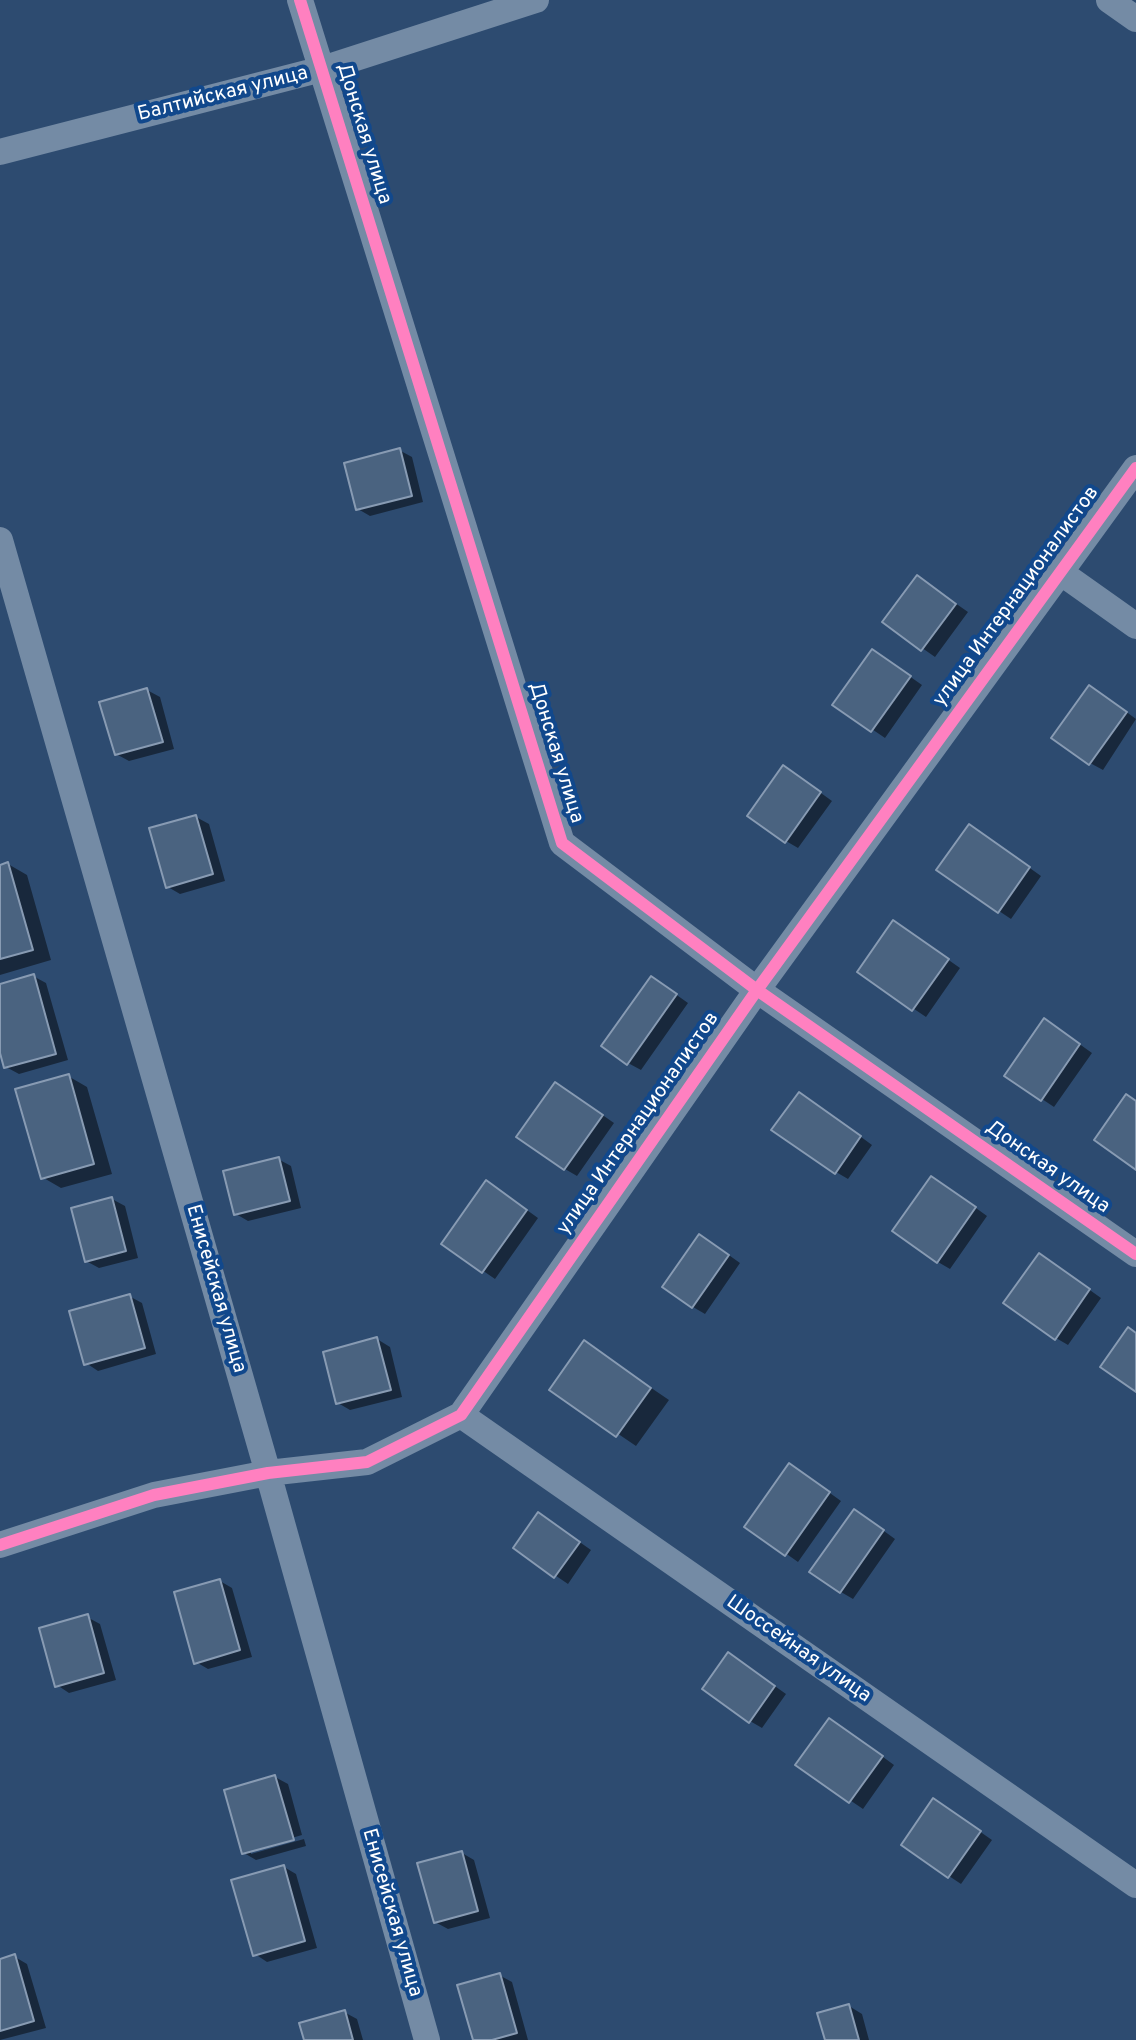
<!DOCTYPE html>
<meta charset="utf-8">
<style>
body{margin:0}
canvas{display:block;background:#2d4b70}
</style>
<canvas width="1136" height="2040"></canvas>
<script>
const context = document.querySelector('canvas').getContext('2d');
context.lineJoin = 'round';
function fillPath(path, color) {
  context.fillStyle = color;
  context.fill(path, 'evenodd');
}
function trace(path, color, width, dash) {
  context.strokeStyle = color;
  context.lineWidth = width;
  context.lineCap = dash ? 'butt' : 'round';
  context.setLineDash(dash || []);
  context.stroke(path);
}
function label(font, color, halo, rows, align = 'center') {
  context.font = font + ' Overpass,sans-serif';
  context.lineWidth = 8;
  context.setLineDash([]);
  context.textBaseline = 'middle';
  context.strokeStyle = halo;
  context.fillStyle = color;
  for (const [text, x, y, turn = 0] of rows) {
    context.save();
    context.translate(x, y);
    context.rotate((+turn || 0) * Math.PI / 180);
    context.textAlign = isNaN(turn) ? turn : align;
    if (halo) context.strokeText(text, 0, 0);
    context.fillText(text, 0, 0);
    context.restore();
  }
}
fillPath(new Path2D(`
 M399,450L412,457L423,502L370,516L358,509Z
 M918,577L968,612L935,657L885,622Z
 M885,659L922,685L885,738L835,704Z
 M147,690L160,697L174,749L129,761L116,754Z
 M1102,694L1136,719L1103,770L1090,763Z
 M796,775L832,801L798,848L786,841Z
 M196,817L209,824L225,881L180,894L168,887Z
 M982,834L1041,876L1011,919L999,911Z
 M8,864L27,875L51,960L0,975V867Z
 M906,930L960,968L926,1017L859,972Z
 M33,976L46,983L68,1060L19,1074L6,1067L0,1045V986Z
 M664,986L688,1003L641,1070L628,1063Z
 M1057,1028L1092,1053L1054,1107L1042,1099Z
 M68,1076L87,1087L112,1174L61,1188L42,1177Z
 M568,1091L614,1123L577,1176L565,1169Z
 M812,1101L872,1145L848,1179L836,1172Z
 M278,1159L291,1166L301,1208L248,1221L236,1214Z
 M944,1185L987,1216L950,1269L938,1262Z
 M499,1190L538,1218L495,1279L444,1244Z
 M112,1199L125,1206L138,1258L99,1268L86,1261Z
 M712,1243L740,1263L705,1314L693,1307Z
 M1052,1263L1101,1298L1068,1345L1056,1338Z
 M129,1296L142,1303L156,1354L98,1371L86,1363Z
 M377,1339L390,1347L402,1397L350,1410L338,1403Z
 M585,1343L669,1400L636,1446L552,1389Z
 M802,1473L841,1501L798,1562L747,1526Z
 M866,1518L895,1539L853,1599L841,1592Z
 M551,1522L591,1550L568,1584L515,1548Z
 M220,1581L232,1588L252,1657L208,1669L196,1662Z
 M87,1617L100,1624L116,1680L69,1693L57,1685Z
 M741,1662L786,1694L762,1728L750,1721Z
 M842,1727L894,1765L863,1809L798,1765Z
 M275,1777L288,1784L302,1835L251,1850V1854L304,1839L306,1846L256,1860L244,1853Z
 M946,1808L992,1840L961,1884L949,1876Z
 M462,1853L474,1860L490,1918L448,1929L435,1922Z
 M284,1867L296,1874L317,1948L267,1962L255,1954Z
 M15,1957L27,1964L46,2028L0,2040V1961Z
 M499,1975L512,1982L528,2040H475Z
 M849,2006L862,2014L869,2040H827Z
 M344,2012L357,2019L363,2040H306Z`), '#0007');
const building = new Path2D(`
 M400,448L412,496L356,510L344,463Z
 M917,575L956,604L921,651L882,622Z
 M872,649L911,676L871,732L832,705Z
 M1089,685L1127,712L1089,765L1051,738Z
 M147,688L163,742L115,755L99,702Z
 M783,765L821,792L785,843L747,816Z
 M196,815L213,874L166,888L149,828Z
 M969,824L1030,867L998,913L936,870Z
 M8,862L33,950L0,959V865Z
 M893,920L949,959L912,1011L857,972Z
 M34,974L56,1054L4,1068L0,1053V984Z
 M651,976L677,994L627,1065L601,1046Z
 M1044,1018L1080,1044L1041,1101L1004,1076Z
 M69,1074L94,1164L41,1179L15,1089Z
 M555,1082L603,1115L564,1170L516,1137Z
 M799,1092L861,1136L835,1174L771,1130Z
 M1126,1094L1136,1101V1170L1094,1140Z
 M279,1157L290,1201L234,1215L223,1171Z
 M931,1176L976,1207L937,1263L892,1231Z
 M486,1180L527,1210L482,1273L441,1244Z
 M112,1197L126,1251L85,1262L71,1208Z
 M699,1234L729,1255L692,1308L662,1287Z
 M1039,1253L1090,1289L1055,1340L1003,1303Z
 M130,1294L145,1348L84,1365L69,1311Z
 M1128,1327L1136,1333V1392L1100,1367Z
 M377,1337L391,1390L336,1404L323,1352Z
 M584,1340L651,1388L616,1437L549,1390Z
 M789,1463L830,1492L785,1556L744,1527Z
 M854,1509L884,1530L840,1593L809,1572Z
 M538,1512L580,1542L554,1578L513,1548Z
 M220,1579L240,1650L194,1664L174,1592Z
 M88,1614L104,1673L55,1687L39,1628Z
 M728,1652L775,1686L749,1723L702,1689Z
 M829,1718L883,1756L849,1803L795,1765Z
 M275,1775L294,1840L242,1854L224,1790Z
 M933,1798L981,1831L948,1878L901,1845Z
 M462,1851L478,1911L434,1923L417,1863Z
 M284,1865L305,1941L253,1956L231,1880Z
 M15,1954L34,2021L0,2031V1959Z
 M500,1973L517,2033L492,2040H473L457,1985Z
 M849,2004L859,2040H825L817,2013Z
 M345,2010L353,2040H304L299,2023Z`);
fillPath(building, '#4a6380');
trace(building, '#889bb3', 2);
trace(new Path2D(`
 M300,0L562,843L757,990L1136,1254
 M1109,0L1136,19
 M0,152L322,69L536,0
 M0,540L268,1473L427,2040
 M1060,572L1136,626
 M461,1415L1136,1885
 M0,1545L154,1495L268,1473L367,1462L461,1415L757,990L1136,468`), '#748ba5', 26);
trace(new Path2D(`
 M300,0L562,843L757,990L1136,1254
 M0,1545L154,1495L268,1473L367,1462L461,1415L757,990L1136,468`), '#ff80c0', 12);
label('20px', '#fff', '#11488c', [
 ["Балтийская улица",223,95,-14],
 ["Донская улица",363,134,73],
 ["улица Интернационалистов",1017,597,-54],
 ["Донская улица",555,753,73],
 ["улица Интернационалистов",639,1124,-55],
 ["Донская улица",1047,1168,35],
 ["Енисейская улица",215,1289,74],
 ["Шоссейная улица",798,1650,35],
 ["Енисейская улица",391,1913,74]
]);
</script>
